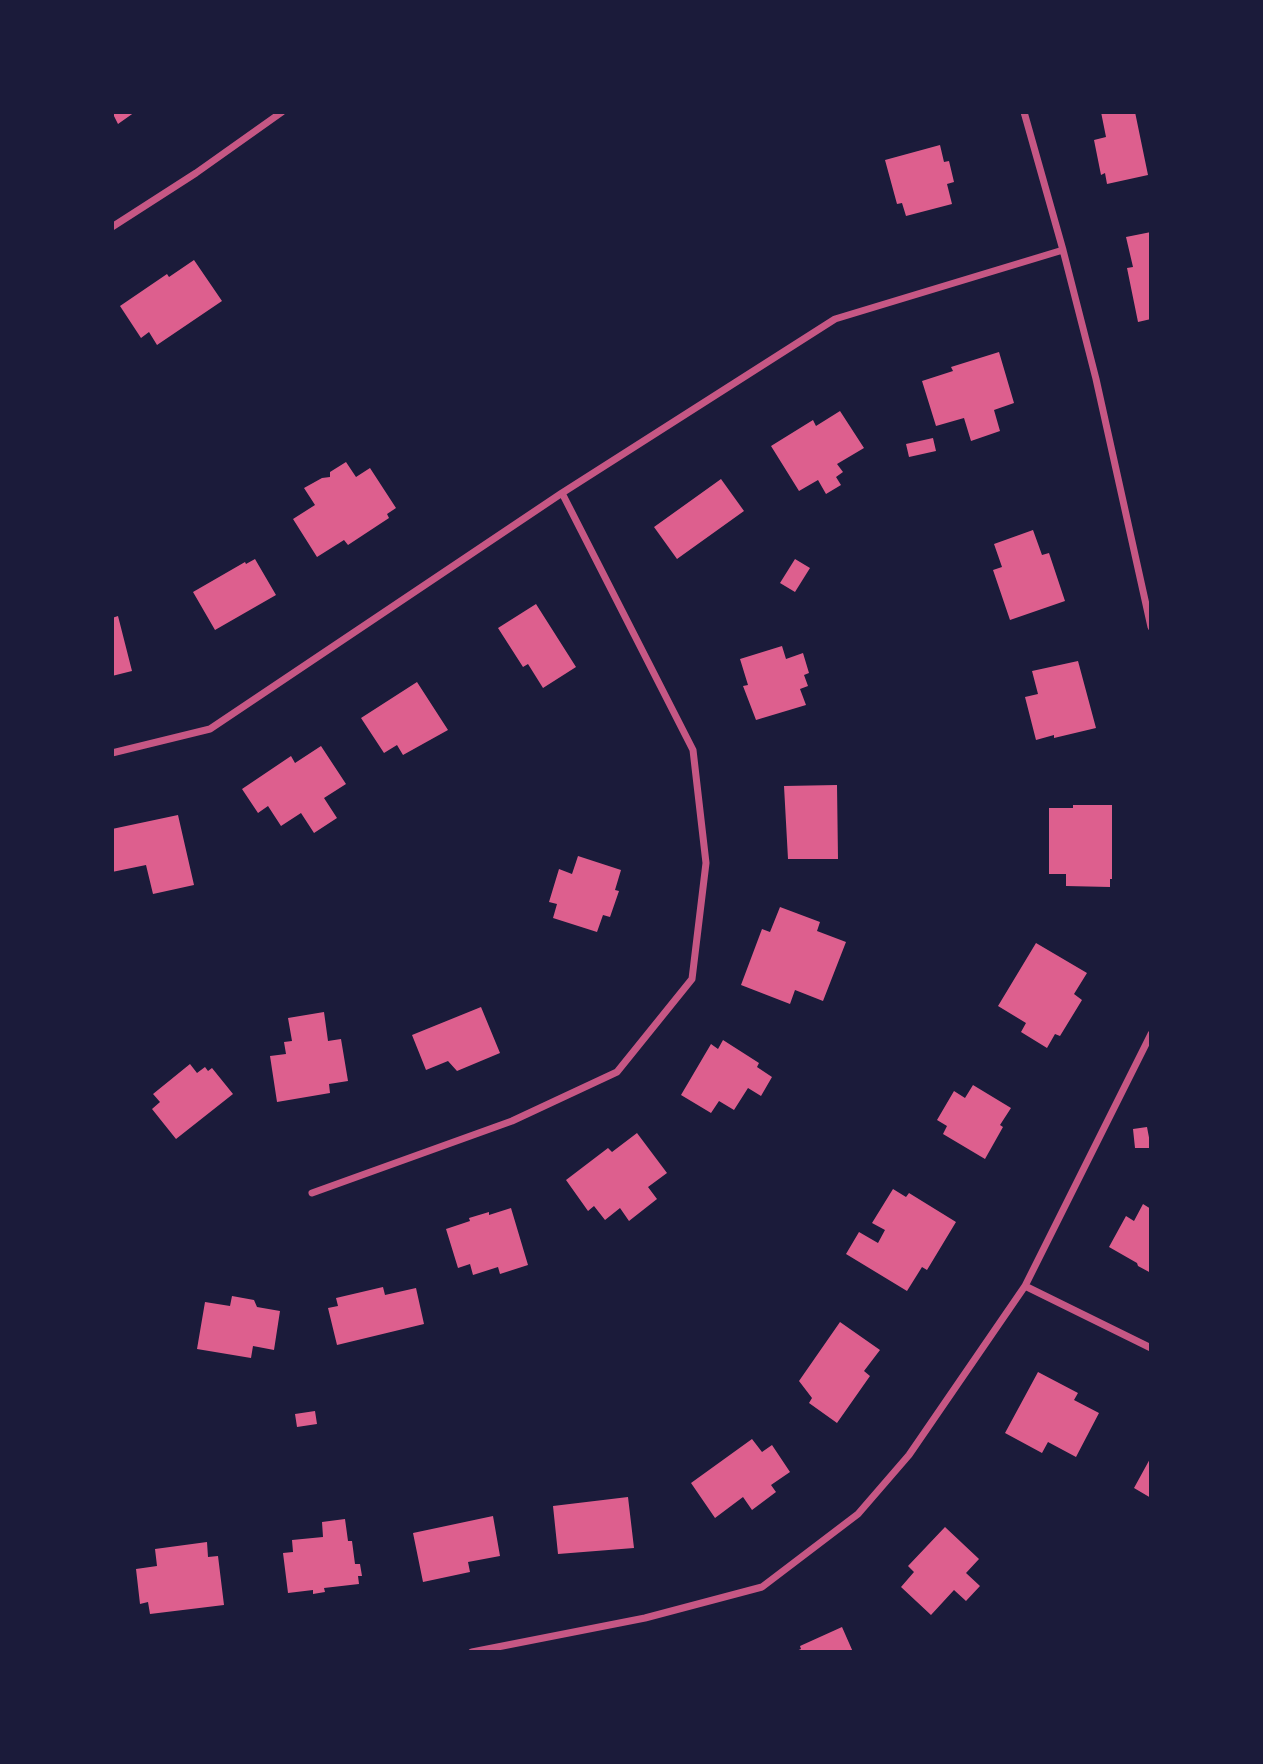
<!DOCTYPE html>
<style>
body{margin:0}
#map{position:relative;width:1263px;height:1764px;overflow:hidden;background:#1b1b3a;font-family:Jost,sans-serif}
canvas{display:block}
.frame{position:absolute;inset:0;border:114px solid #1b1b3a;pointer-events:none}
</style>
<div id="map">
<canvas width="1263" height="1764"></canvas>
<div class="frame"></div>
</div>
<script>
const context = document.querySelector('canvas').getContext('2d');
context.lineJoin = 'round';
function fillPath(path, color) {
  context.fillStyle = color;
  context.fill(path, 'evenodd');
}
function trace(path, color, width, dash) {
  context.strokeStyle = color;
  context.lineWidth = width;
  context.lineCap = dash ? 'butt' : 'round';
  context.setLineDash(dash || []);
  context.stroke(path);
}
fillPath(new Path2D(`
 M112,112H135L118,124Z
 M1101,112H1135L1148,175L1107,184L1105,173L1101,175L1094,140L1106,137Z
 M940,145L944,162L949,161L954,182L947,184L952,204L906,216L902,203L897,204L885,160Z
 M1151,232V319L1138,322L1127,268L1133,267L1126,237Z
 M194,260L222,301L157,345L149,332L141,338L120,306L167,274L169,277Z
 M999,352L1014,403L994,410L1000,431L971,441L964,418L936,426L922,381L953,371L951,367Z
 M840,411L864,448L837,464L843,472L836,477L841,485L826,494L818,480L799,491L771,446L813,420L816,426Z
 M933,438L936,451L909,457L906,444Z
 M346,462L356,477L370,468L396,508L387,514L389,518L348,545L344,540L317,557L293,519L315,505L304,488L322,478L330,477V472Z
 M721,479L744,511L677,559L654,527Z
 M1033,530L1042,555L1049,553L1065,601L1010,620L993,570L1002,567L994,544Z
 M255,559L276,595L215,630L193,592L245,562L246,564Z
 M795,559L810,568L795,592L780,583Z
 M536,604L576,667L543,688L528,664L523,667L498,628Z
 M118,616L132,671L112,676V618Z
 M782,646L786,659L803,653L809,673L804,675L808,686L800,689L806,705L756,720L743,686L748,685L740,659Z
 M1078,661L1096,728L1054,738V735L1036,740L1025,697L1038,694L1032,671Z
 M417,682L448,730L403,755L397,745L384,753L361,718Z
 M321,746L346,784L324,798L337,818L314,833L301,813L281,826L268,806L258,813L242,789L291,756L295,763Z
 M837,785L838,859H788L784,786Z
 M1073,805H1112V879H1110V887L1066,886V874H1049V808H1073Z
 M178,815L194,885L153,894L146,865L112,872V829Z
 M578,856L621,870L615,890L619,891L610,917L603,915L597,932L553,918L557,904L549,902L559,869L572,874Z
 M780,907L820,922L817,931L846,942L823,1001L795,990L790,1004L741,985L762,929L770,932Z
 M1036,943L1087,973L1074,994L1082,1000L1060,1036L1055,1034L1047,1048L1021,1032L1026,1023L998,1006Z
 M481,1007L500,1053L457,1071L448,1061L426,1070L412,1035Z
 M324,1012L328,1041L341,1039L348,1081L329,1084L330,1093L277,1102L270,1056L286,1054L284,1042L292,1041L288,1018Z
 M723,1040L759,1063L757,1067L772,1077L761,1096L748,1088L734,1110L719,1101L711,1113L681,1095L711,1044L718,1049Z
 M190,1064L197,1073L205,1067L208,1071L212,1068L233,1094L176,1139L152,1109L160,1102L153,1094Z
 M973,1085L1011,1108L1000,1125L1003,1127L985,1159L943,1134L947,1126L937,1120L954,1091L965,1098Z
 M1147,1127L1151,1148H1135L1133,1129Z
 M637,1133L667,1173L648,1187L657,1199L629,1221L620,1208L605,1220L594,1206L588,1211L566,1180L608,1148L612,1152Z
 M893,1189L906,1197L909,1193L956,1222L927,1270L922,1267L907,1291L846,1254L859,1232L878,1243L885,1230L872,1223Z
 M1143,1204L1151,1209V1273L1138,1266L1137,1263L1109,1247L1126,1216L1134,1221Z
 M511,1208L528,1265L500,1274L498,1267L473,1275L470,1264L458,1268L446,1229L470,1221L469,1218L489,1212V1215Z
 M383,1287L385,1295L416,1288L424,1324L337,1345L328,1308L338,1306L336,1298Z
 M232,1296L254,1300L257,1307L280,1311L274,1350L253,1346L251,1358L197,1349L205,1302L230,1306Z
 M840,1322L880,1350L864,1371L870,1376L837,1423L809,1403L812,1398L799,1381Z
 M1038,1372L1078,1393L1074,1400L1099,1413L1076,1457L1048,1442L1042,1453L1005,1433Z
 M315,1411L317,1424L297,1427L295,1414Z
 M752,1439L762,1452L772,1445L790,1472L771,1485L776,1492L752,1510L743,1497L715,1518L691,1483Z
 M1151,1457V1498L1134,1488Z
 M628,1497L634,1548L558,1554L553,1506Z
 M493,1516L500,1556L468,1562L470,1572L423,1582L413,1533Z
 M345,1519L348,1541H352L355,1564H360L362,1576H358L359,1584L324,1588L325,1592L313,1594V1590L288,1593L283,1553L293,1552L292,1540L323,1537L322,1522Z
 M945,1527L979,1559L966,1573L980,1586L966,1601L954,1590L931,1615L901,1587L914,1572L908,1566Z
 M207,1542L208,1557L218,1556L224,1605L150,1614L148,1602L140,1604L136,1569L157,1566L155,1549Z
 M842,1627L853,1652H794L801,1649L800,1646Z`), '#dd5f8e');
trace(new Path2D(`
 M1024,112L1063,250L1096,379L1151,627
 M112,227L196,173L282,112
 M112,753L210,729L562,493L835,319L1063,250
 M312,1193L512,1121L617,1072L692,979L706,863L693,750L562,493
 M1025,1286L1151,1348
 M472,1652L645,1618L762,1587L858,1514L909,1455L1025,1286L1151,1034`), '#c65784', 7);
</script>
